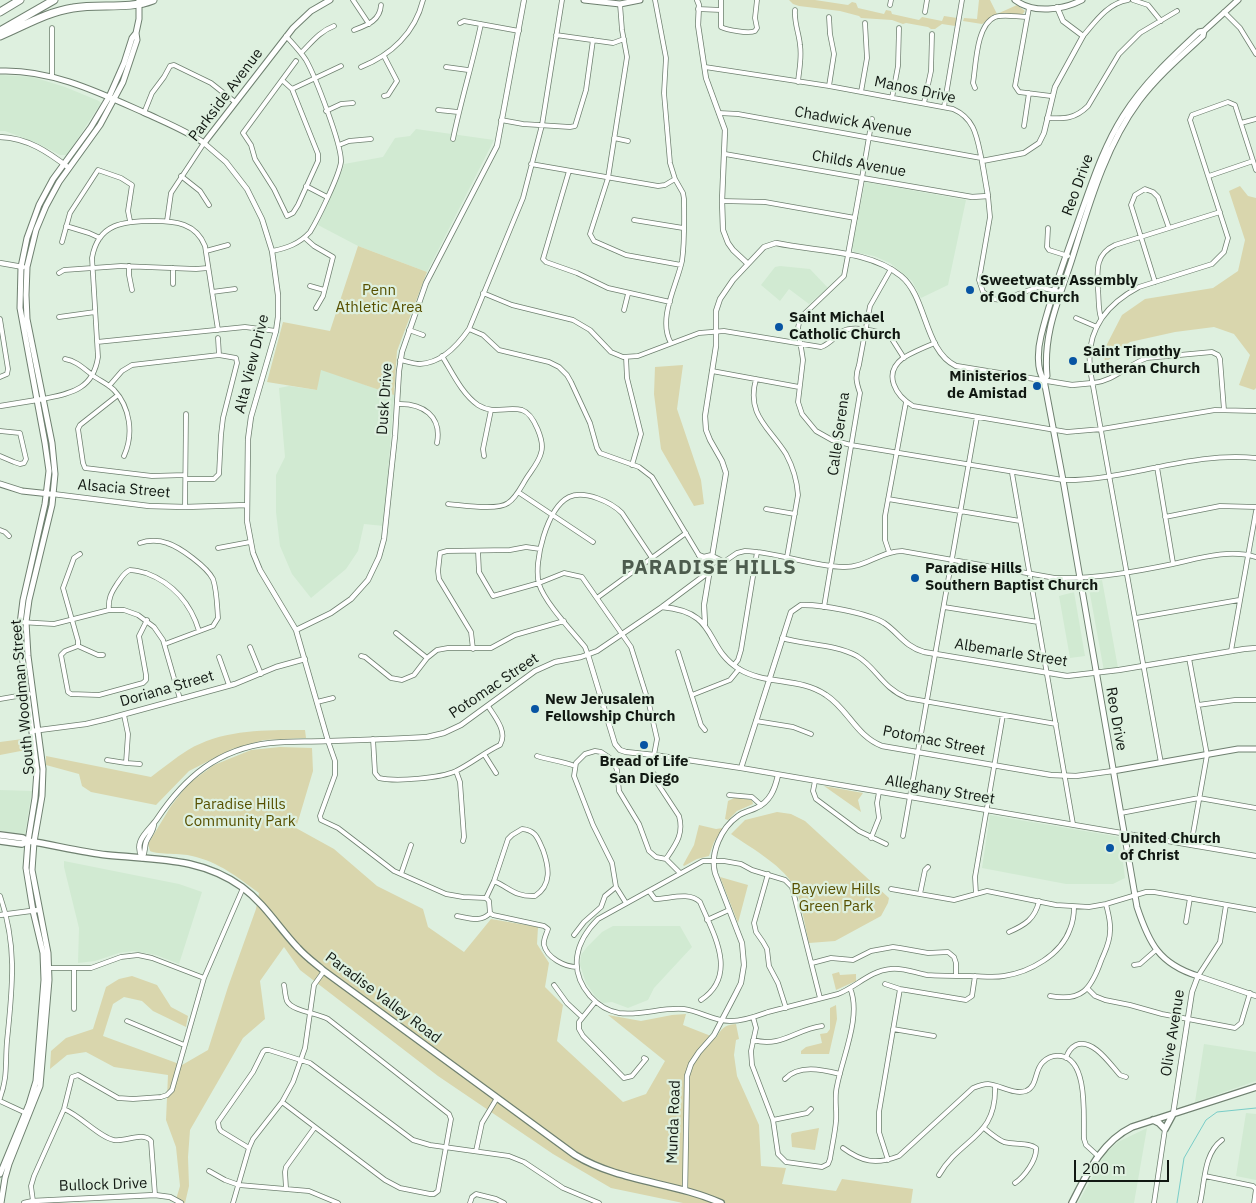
<!DOCTYPE html>
<style>
body{margin:0}
#map{position:relative;width:1256px;height:1203px;overflow:hidden;background:#def0df;font-family:"IBM Plex Sans",sans-serif}
canvas{display:block}
.scale{position:absolute;left:1074px;top:1160px;width:95px;height:22px;box-sizing:border-box;border:2px solid #111812;border-top:0;padding-left:6px;font-size:15px;line-height:18px;white-space:nowrap;color:#111812;-webkit-text-stroke:4px #def0df;paint-order:stroke}
</style>
<div id="map">
<canvas width="1256" height="1203"></canvas>
<div class="scale">200 m</div>
</div>
<script>
const context = document.querySelector('canvas').getContext('2d');
context.lineJoin = 'round';
function fillPath(path, color) {
  context.fillStyle = color;
  context.fill(path, 'evenodd');
}
function trace(path, color, width, dash) {
  context.strokeStyle = color;
  context.lineWidth = width;
  context.lineCap = dash ? 'butt' : 'round';
  context.setLineDash(dash || []);
  context.stroke(path);
}
function label(font, color, halo, rows, align = 'center') {
  context.font = font + ' "IBM Plex Sans",sans-serif';
  context.lineWidth = 4.5;
  context.setLineDash([]);
  context.textBaseline = 'middle';
  context.strokeStyle = halo;
  context.fillStyle = color;
  for (const [text, x, y, turn = 0] of rows) {
    context.save();
    context.translate(x, y);
    context.rotate((+turn || 0) * Math.PI / 180);
    context.textAlign = isNaN(turn) ? turn : align;
    if (halo) context.strokeText(text, 0, 0);
    context.fillText(text, 0, 0);
    context.restore();
  }
}
fillPath(new Path2D(`
 M0,75L33,77L65,87L99,101L101,103L67,155H60L37,143L5,131H0Z
 M416,129L494,140L427,272L358,246L318,225L342,171L344,164L383,157L395,138L410,136Z
 M865,182L966,200L948,285L921,298L912,281L890,263L874,256L854,252L852,247Z
 M780,266L810,269L828,288L809,304L789,289L780,301L761,285L775,267Z
 M320,369L394,395L384,526L364,524L358,551L346,569L311,598L292,574L280,546L276,512V475L285,457L279,388L289,386L317,390Z
 M1102,580L1118,668L1104,671L1088,583Z
 M1074,592L1085,656L1070,658L1059,596Z
 M0,790L32,791L25,834L0,831Z
 M990,815L1120,837L1125,878L1113,884H1066L982,868Z
 M64,861L179,884L202,892L179,964L156,955L134,951L119,953L95,961L78,963L79,928L64,867Z
 M613,926H680L692,947L654,988L648,1000L628,1008L612,1002L603,1003L595,996L586,983L580,965L581,955L587,947L602,932Z
 M1204,1044L1256,1052V1081L1195,1102Z
 M1246,1113L1256,1114V1180L1236,1176Z
 M1147,1128L1134,1203H1078L1105,1154L1118,1142Z`), '#d1ead2');
fillPath(new Path2D(`
 M789,0H815L848,5L852,2L856,3L858,8L884,14L886,10L891,11L892,14L919,20L922,17L942,21L944,16L957,18L955,26L942,24L935,29H931L928,27L906,23L903,24L892,20L861,18L859,16L840,11L799,6L793,4Z
 M979,0H990L997,14L1017,5L1025,11L1022,15C1006,13 995,15 982,24L963,21L964,18L977,19Z
 M1240,186L1248,196L1256,198V388L1254,390L1239,385L1250,355L1234,334L1214,327L1175,332L1130,342L1105,363L1104,350L1122,315L1145,299L1213,288L1238,271L1245,240L1229,191Z
 M358,246L427,272L397,351L394,395L321,370L317,390L267,382L283,322L330,331Z
 M683,365L677,409L701,480L704,504L694,506L661,449L654,394L655,367Z
 M305,730L306,738L264,740L232,749L189,771L156,805L91,792L82,786L79,774L46,765V756L151,777C163,768 175,758 188,750C223,729 266,730 305,730Z
 M30,738L31,749L0,755V742Z
 M280,747L312,748L313,771L296,828L334,849L377,886L423,909L428,927L464,952L491,919L538,927L537,944L549,963L545,987L563,1005L557,1041L623,1102L646,1094L665,1061L608,1015L641,1021L672,1015L686,1014L683,1025L716,1038C722,1028 724,1025 736,1024L739,1039L736,1040L734,1055L737,1076L759,1125L761,1166L786,1168L782,1184L836,1191L842,1179L913,1189L911,1203H683L611,1188L553,1154L438,1076L300,970L284,947L260,981L265,1019L243,1038L190,1130L188,1157L189,1186L185,1203H175L180,1186L176,1147L166,1120L168,1075L114,1067L86,1052L67,1055L50,1069L51,1051L66,1038L93,1029L106,987L119,979L132,976L157,985L171,1007L188,1016L186,1027L153,1011L142,1001L124,997L113,1004L103,1036L182,1065L208,1050L228,987L256,909L259,893C237,877 219,862 192,856C181,853 159,855 150,851L148,844L171,806L188,784L214,765L251,750Z
 M824,786L863,793L858,800L861,812Z
 M736,797L752,800L753,804L737,811L728,820L725,819L728,801Z
 M777,812L791,814L805,821L889,898L888,903L881,916L835,941L809,943C805,927 802,905 796,890C786,867 751,848 731,834L745,820Z
 M699,825L716,829L723,828L714,842L709,856L697,859L684,866L683,865L694,845Z
 M720,877L748,885L738,923Z
 M839,972L840,975L856,974V981L836,990L832,974Z
 M836,1005L837,1019L829,1054H801V1051L806,1047L822,1043L820,1034L827,1033L830,1029V1008Z
 M819,1128L815,1150L792,1147L791,1135L792,1133Z`), '#d9d6ad');
trace(new Path2D(`
 M1177,1203L1184,1158L1206,1120L1217,1112L1256,1108`), '#78ccc7', 1);
const minor = new Path2D(`
 M353,0L369,24
 M655,0L666,58L664,93L670,163L675,179L683,193L684,199C684,219 685,241 682,261C677,285 657,319 671,343
 M721,0V27C727,30 749,34 755,31L757,28L755,18L757,0
 M1133,0L1148,5L1161,21
 M620,4L622,30L627,57L608,178L590,234L594,241L626,255L681,265
 M890,5L891,0
 M1029,8L1015,86L1019,92L1051,96
 M698,9L721,10
 M795,10C794,23 799,33 800,45C802,58 799,70 798,82
 M925,12L927,0
 M1224,12L1240,28L1256,54
 M460,23L464,21L519,31
 M52,28V76
 M354,30C367,25 380,21 381,5
 M556,35L613,43L624,39
 M1083,36C1095,22 1108,3 1128,0
 M301,53C311,43 320,31 334,26
 M361,67C391,55 415,33 423,0
 M446,67L468,70
 M705,67L829,86L953,109C976,119 977,139 982,161
 M282,80L292,89L318,154V161L298,205L293,213L287,216L274,189L255,159L251,145L243,133L296,61
 M829,86L834,54L830,34L829,17
 M975,88L973,83C976,66 976,25 995,17C1004,14 1017,17 1027,17
 M292,89L341,66
 M861,92L867,58L865,23
 M384,96L388,95L397,81L384,56
 M892,98L898,66L899,28
 M924,103L931,71L932,34
 M944,107L962,0
 M438,110L458,112
 M326,111L341,104L353,103
 M144,113L152,93L164,77L170,66L174,65L211,83L235,102
 M719,113L738,114L981,158
 M1047,118C1064,119 1075,119 1088,106L1119,54L1140,33L1177,11
 M501,120L523,124L570,127L575,126L586,90L593,40
 M1241,123L1256,119
 M1024,126L1029,93
 M614,138L628,141
 M453,139C461,100 473,62 481,24
 M339,145L349,141L371,139
 M725,154L862,178L872,119
 M531,164L658,186L665,185L675,179
 M569,171L543,259L546,262L577,273L608,288L670,302
 M181,176L200,191L209,205
 M1209,176L1253,161
 M306,186L327,197
 M988,196L990,217L979,280L983,292L993,299L1002,300L1038,287L1061,292
 M722,201L765,202L855,218
 M634,220L683,228
 M167,221L171,193L204,143
 M66,226L89,233L100,238
 M1048,228L1047,247L1049,250L1068,256
 M305,238L314,246L333,257L323,296L316,308
 M62,242L70,213L98,170L121,178L132,185L128,211L130,221
 M206,251L228,245
 M272,251C287,248 299,244 310,232C318,219 339,176 341,162C342,145 315,76 306,60C300,51 293,44 286,36
 M848,255L844,276L800,318L798,328L803,360L798,402L802,414L816,431L832,440L851,445L1063,480C1128,481 1190,451 1256,458
 M129,266V275L132,290
 M173,268V284
 M59,273L64,270L121,266L196,269L208,268
 M1155,282L1131,205L1135,195L1145,189L1153,192L1158,197L1169,228
 M310,286L324,290
 M212,292L235,289
 M483,293L512,305L573,320L590,330L611,352L623,357L638,356L699,333L724,331L821,347C830,344 835,336 843,331C853,325 879,331 890,336L904,358
 M624,310L628,294
 M59,317L95,312
 M1076,318L1097,327
 M1101,318C1098,309 1099,299 1098,290C1097,271 1095,254 1115,245L1220,212
 M0,319L8,369L7,374L0,377
 M469,329L483,335L499,350L549,362L559,367L567,375L571,382L590,423L597,448L600,453L639,467L652,477L709,572L737,553L745,551C778,552 810,566 843,567C865,568 881,551 902,551L1055,578C1095,579 1134,572 1173,564C1200,558 1229,549 1256,557
 M409,330L423,335
 M218,338L219,355
 M97,342L245,327L276,331
 M935,343C925,347 913,352 903,358C882,374 896,396 913,406L1067,432L1102,429L1215,410L1256,411
 M442,356C452,372 462,394 478,405C494,415 507,406 522,410C534,414 545,442 541,453C539,462 531,471 526,479C521,487 516,498 508,503C497,511 462,505 448,504
 M626,357L627,378L641,434L632,465
 M65,359C76,361 82,367 91,374C98,380 107,383 114,390C130,407 134,434 124,456
 M400,360C406,361 413,364 420,364C441,363 458,345 469,329L523,198L542,125L562,0
 M712,371L799,387
 M756,379C746,415 769,427 786,454C793,467 797,480 798,495L787,557
 M1093,383C1114,381 1127,365 1147,358L1212,352L1218,355L1220,359L1224,410
 M109,386L122,371L132,365L219,355L236,358L237,363L223,418L221,435L219,474L214,479H186
 M118,395L80,425L78,429L83,463L85,468L152,476L185,475
 M43,399C71,393 93,390 98,357L92,258C98,223 124,221 154,221C175,221 196,223 205,246L218,330
 M397,404C423,403 442,416 437,443
 M0,431L20,433L26,459L24,463L20,464L14,462L0,456
 M484,456L483,449L491,410
 M1157,467L1173,563
 M1012,473L1073,824
 M518,492L593,542
 M888,499L1020,521
 M185,507L186,414
 M766,509L795,514
 M1165,517L1220,506L1256,507
 M0,530L5,532L9,536
 M140,543C148,540 159,540 167,543C180,547 207,567 213,579C217,591 217,606 218,618L213,626L165,644
 M218,548L250,542
 M478,551L479,572L493,596L539,583L564,573L582,577L631,647L649,704L657,739L654,755
 M889,552L885,540V516L906,402
 M597,598L686,533
 M824,607L860,393C856,382 855,376 859,365L870,306L891,269
 M944,607L1038,622
 M109,610C108,599 111,593 117,584C120,580 124,572 130,570C135,570 141,572 146,573C173,583 191,604 199,631
 M1136,618L1239,600
 M20,622L54,624L109,610H124L138,615L154,627L163,640L180,699
 M396,633L427,658
 M782,638C806,645 835,644 857,656C877,668 881,687 907,698L1056,724
 M78,646L65,651L61,655L68,692L71,694L99,695L143,683L146,680V675L139,636L147,620
 M78,646V641L63,588L74,558L80,554
 M78,646L98,655H103
 M250,647L261,674
 M473,649L471,632L439,579L438,571L440,553L447,551L510,550L526,547L540,549
 M1231,651L1256,511
 M678,652L701,725L705,730
 M588,655L585,647C572,631 545,603 539,584C533,562 547,508 569,497C585,490 611,502 622,513L652,558
 M361,656L365,657L391,678L402,680L414,675L427,658L437,650L448,648H491L515,635L564,621
 M219,657L229,685
 M1189,658L1207,755L1191,845
 M734,665L738,660L741,650L757,552
 M692,695L730,680L739,669
 M0,699L29,694
 M317,702L333,698
 M1198,705L1235,700H1256
 M756,721L793,727L811,734
 M373,739L375,773L379,778C396,782 441,778 456,771C472,763 485,752 500,745C508,732 495,717 488,706
 M328,741L335,761V775L320,816L321,820L338,828L394,871L446,894L463,897L486,898L489,901L490,913L493,915L544,926L548,929C546,935 543,940 544,945C547,958 565,967 577,967
 M484,754L496,773
 M537,756C549,760 562,761 575,766
 M107,760L126,763L128,734L124,715
 M126,763L140,764
 M1161,763L1091,375C1084,334 1103,306 1139,287L1212,264L1224,252L1228,238L1190,120L1192,115L1228,102L1235,105L1256,170
 M456,771L460,782L464,837L463,841
 M654,774L656,781L679,816C684,834 676,844 666,859
 M815,781L813,791L816,799L859,831L886,844
 M729,795L752,797L761,805
 M1121,813L1199,798L1256,808
 M903,836L977,417
 M871,838L879,818L877,803L879,792
 M401,874L411,845
 M768,874L754,923L756,932L763,942L767,949L769,966L778,983L786,1008
 M891,889L954,900L987,891L1056,905L1089,907L1106,904L1146,892H1154L1256,910
 M649,891L655,899C669,899 689,891 700,902C713,933 739,975 701,1000
 M920,894L925,870L928,867
 M976,894L975,877L1003,715
 M0,896C18,947 12,990 7,1041C5,1064 8,1076 0,1098
 M486,898L494,881L508,839L512,835L522,829C536,830 538,839 543,850C549,867 552,885 535,896C515,897 510,888 494,881
 M626,903L616,887L612,863L593,825L574,776L576,763L585,754L595,751L601,752L613,760L617,770L619,791L639,824L649,851L656,857L666,859L680,873
 M457,916C469,918 481,923 490,913
 M707,920L729,910
 M1186,922L1190,898
 M1009,932C1025,925 1035,919 1039,901
 M574,935L584,922L601,907L605,896L616,887
 M812,963L831,958L853,960L871,951L893,947L900,948L928,953L948,952L954,957L956,963V976
 M1134,965L1140,964L1156,950
 M48,968H91L121,957L138,955L152,958L204,978
 M74,968V1009
 M1198,976L1220,942L1226,905
 M885,984L900,989L966,1000L972,996L975,976
 M554,985L567,1003L582,1017
 M1088,989L1095,996L1105,1000L1130,1005L1162,1014L1235,1028L1241,1023L1250,993
 M1050,996C1082,1002 1091,989 1101,961C1105,951 1110,943 1110,931C1111,922 1108,913 1106,904
 M820,998L792,887L785,880L752,870L741,864L724,861H703L598,919C575,942 568,970 590,996C598,1005 608,1011 619,1013C641,1016 662,1007 684,1009C700,1011 715,1022 731,1021C744,1021 757,1016 768,1012C792,1006 815,1000 838,994C856,987 870,971 890,969C903,967 915,973 927,975C941,976 956,976 970,976C981,976 993,978 1004,976C1030,972 1061,955 1070,929C1073,922 1074,914 1074,907
 M595,1002L579,1022V1029L583,1036L624,1078L632,1076L646,1059L644,1058
 M753,1017L756,1028L751,1051L752,1065L773,1120L778,1154L786,1162L822,1167L828,1164L830,1159C832,1146 835,1133 836,1121C837,1109 834,1097 837,1086C842,1058 862,1016 850,988
 M127,1021L184,1045
 M893,1029L934,1036
 M753,1040C782,1048 796,1029 822,1026
 M1066,1058C1068,1052 1070,1048 1076,1045C1093,1038 1110,1064 1120,1075L1126,1077
 M785,1079C799,1064 823,1070 840,1074
 M0,1101L28,1114
 M282,1102L385,1180L400,1188L430,1194H434L438,1191L451,1119L449,1114L328,1019C317,1013 292,1011 287,1001C285,996 285,990 284,985
 M64,1109C81,1116 99,1137 114,1140C126,1142 143,1131 151,1141L155,1195
 M773,1120L807,1113L811,1109
 M984,1128C990,1133 997,1139 1004,1142C1014,1145 1029,1142 1036,1148C1037,1160 1024,1177 1015,1183
 M249,1148L221,1131L219,1128L218,1122L253,1072L263,1052L265,1050H269L310,1063L413,1140L430,1145L509,1156L524,1162L563,1188L599,1203
 M843,1148C862,1162 876,1165 899,1156L973,1088C978,1086 983,1084 988,1084C1000,1085 1014,1095 1026,1091C1038,1086 1034,1070 1043,1062C1048,1057 1054,1055 1061,1056C1089,1060 1083,1119 1084,1139L1086,1145L1098,1156
 M476,1151L482,1123L497,1098
 M888,1160L879,1132V1112L900,989
 M209,1171L225,1180L239,1185L309,1191L338,1203
 M939,1175C961,1137 997,1138 995,1086
 M1205,1176L1253,1186L1256,1189L1254,1203
 M286,1188L285,1172L286,1167L315,1127
 M33,1201L31,1186L34,1176L64,1109L72,1077L78,1075L118,1098L133,1099L161,1097L167,1095L172,1090L204,978L243,888
 M233,1203L249,1148L253,1139L282,1102L293,1082L305,1048L314,985L324,971
 M470,1203L472,1197L476,1194L496,1199L504,1203
 M1154,1203L1165,1129
 M1200,1203C1205,1183 1203,1154 1222,1140`);
const tertiary = new Path2D(`
 M697,0L699,5L698,25L706,78L725,130L722,201L723,230L728,243L733,250L748,264
 M0,137C28,138 48,152 69,168
 M204,143L226,162L247,189L262,219L272,251L278,295V317L276,331L251,417L248,439L247,521L253,553L260,570L296,630L328,741
 M848,255L862,178L972,197L988,196L982,161L1024,153L1039,143L1044,133L1055,87L1083,36L1063,21L1057,7
 M0,263L23,267
 M0,406L43,399
 M53,494L149,506L185,507L247,505
 M699,555L704,557L712,555
 M712,556L724,562
 M662,607C720,612 703,647 739,669C765,685 800,677 826,695C848,709 856,736 882,746L1051,775L1076,776L1113,771
 M705,624L704,605L726,473L722,461L710,440L706,430L705,416L716,346V311L720,299L733,280L764,247L776,243C816,252 868,249 901,276C927,297 924,351 956,366L1072,385L1093,383
 M296,630L331,613L351,599L368,580L379,557L384,539L395,436L399,371L402,352L426,283L497,146L524,0
 M588,655L615,744L620,750L626,752L654,755L741,768L1256,856
 M32,731L86,724L107,719L235,684L276,667L305,659
 M741,768L791,612L801,605C819,604 868,613 884,623C899,633 904,646 924,652L1067,676L1119,670L1244,649L1256,648
 M142,858C133,840 148,832 157,819C185,777 218,749 270,743C289,741 308,742 327,741C360,740 394,739 427,737L444,733L461,725L535,671L555,662L581,657L597,651L662,607L709,572
 M142,858C146,852 144,848 146,842C149,835 154,831 154,823
 M0,915L38,910
 M1173,1114L1192,992L1198,976L1256,996
 M685,1190L687,1076L691,1064L699,1052L714,1035L736,993L741,983L744,965L742,943L715,873C710,853 721,828 738,816C743,812 750,811 756,808C770,802 775,789 778,775
 M24,1203L33,1201L155,1195L170,1197L181,1203`);
const secondary = new Path2D(`
 M584,0L620,4L640,0
 M1015,0C1033,14 1063,10 1082,0
 M0,71C50,69 98,92 143,112C164,122 185,130 204,143L293,28L311,11L330,0
 M1044,380L1047,376C1043,332 1059,300 1072,259C1089,205 1105,147 1139,101C1157,77 1180,57 1203,36L1204,31L1238,0
 M0,484L22,491L50,494
 M1113,771L1238,749H1256
 M1198,976C1159,964 1149,943 1137,907L1063,480L1044,380C1036,369 1038,348 1041,336C1051,294 1067,254 1081,213C1093,180 1104,146 1123,116C1144,83 1171,58 1199,32L1204,31
 M0,1174L29,1104L36,1081L44,980L43,953L33,911L26,868L28,841L35,798L37,771L19,632L23,600L45,504L49,471L45,443L20,308L21,267L27,238L39,205L53,179L91,127L109,97L124,63L132,38L136,33
 M1,1203L5,1178L9,1164L40,1086L49,980L48,953L32,870L34,842L42,796L43,769L28,656L26,622L29,600L52,505L55,474L52,443L27,319L26,295L27,267L36,230L46,206L59,182L100,125L123,82L137,40L136,33L139,19V0`);
const primary = new Path2D(`
 M0,835L23,838L28,841C54,845 80,852 107,855C156,860 200,857 242,887C265,904 279,928 298,948C306,957 316,964 324,971L575,1155C619,1182 674,1182 721,1203
 M0,841L22,844L28,841
 M1153,1120L1159,1123L1165,1129L1173,1114
 M1072,1203C1087,1174 1101,1142 1132,1127L1256,1087`);
const motorway = new Path2D(`
 M0,12L20,0
 M0,31L54,0
 M0,36C24,26 47,12 73,8C99,3 128,10 153,0`);
trace(minor, '#6f8070', 5.5);
trace(tertiary, '#6f8070', 6);
trace(secondary, '#6f8070', 7);
trace(primary, '#6f8070', 8);
trace(motorway, '#6f8070', 9);
trace(minor, '#fff', 4);
trace(tertiary, '#fff', 4.5);
trace(secondary, '#fff', 5);
trace(primary, '#fff', 5.5);
trace(motorway, '#fff', 7);
for (const [x, y, r, color] of [
 [970,290,5,"#0754a3"],
 [779,327,5,"#0754a3"],
 [1073,361,5,"#0754a3"],
 [1037,386,5,"#0754a3"],
 [915,578,5,"#0754a3"],
 [535,709,5,"#0754a3"],
 [644,745,5,"#0754a3"],
 [1110,848,5,"#0754a3"]
]) {
  const dot = new Path2D();
  dot.arc(x, y, r, 0, 2 * Math.PI);
  context.fillStyle = color;
  context.fill(dot);
  trace(dot, '#def0df', 2);
}
label('15px', '#111812', '#def0df', [
 ["Manos Drive",915,90,12],
 ["Parkside Avenue",226,95,-53],
 ["Chadwick Avenue",853,122,10],
 ["Childs Avenue",859,164,10],
 ["Reo Drive",1078,185,-70],
 ["Alta View Drive",252,364,-76],
 ["Dusk Drive",385,399,-86],
 ["Calle Serena",839,434,-82],
 ["Alsacia Street",124,489,5],
 ["Albemarle Street",1011,653,9],
 ["Potomac Street",494,686,-34],
 ["Doriana Street",167,689,-16],
 ["South Woodman Street",23,697,-95],
 ["Reo Drive",1116,719,80],
 ["Potomac Street",934,741,11],
 ["Alleghany Street",940,790,10],
 ["Paradise Valley Road",383,998,37],
 ["Olive Avenue",1173,1033,-81],
 ["Munda Road",674,1122,-88],
 ["Bullock Drive",103,1185,-2]
]);
label('bold 15px', '#111812', '#def0df', [
 ["Sweetwater Assembly",980,281],
 ["of God Church",980,298],
 ["Saint Michael",789,318],
 ["Catholic Church",789,335],
 ["Saint Timothy",1083,352],
 ["Lutheran Church",1083,369],
 ["Ministerios",1027,377,"right"],
 ["de Amistad",1027,394,"right"],
 ["Paradise Hills",925,569],
 ["Southern Baptist Church",925,586],
 ["New Jerusalem",545,700],
 ["Fellowship Church",545,717],
 ["Bread of Life",644,762,"center"],
 ["San Diego",644,779,"center"],
 ["United Church",1120,839],
 ["of Christ",1120,856]
], 'left');
label('15px', '#575000', '#def0df', [
 ["Penn",379,291],
 ["Athletic Area",379,308],
 ["Paradise Hills",240,805],
 ["Community Park",240,822],
 ["Bayview Hills",836,890],
 ["Green Park",836,907]
]);
context.letterSpacing = '1px';
label('bold 20px', '#4d5c4e', '#def0df', [
 ["PARADISE HILLS",709,568]
]);
context.letterSpacing = '0px';
</script>
